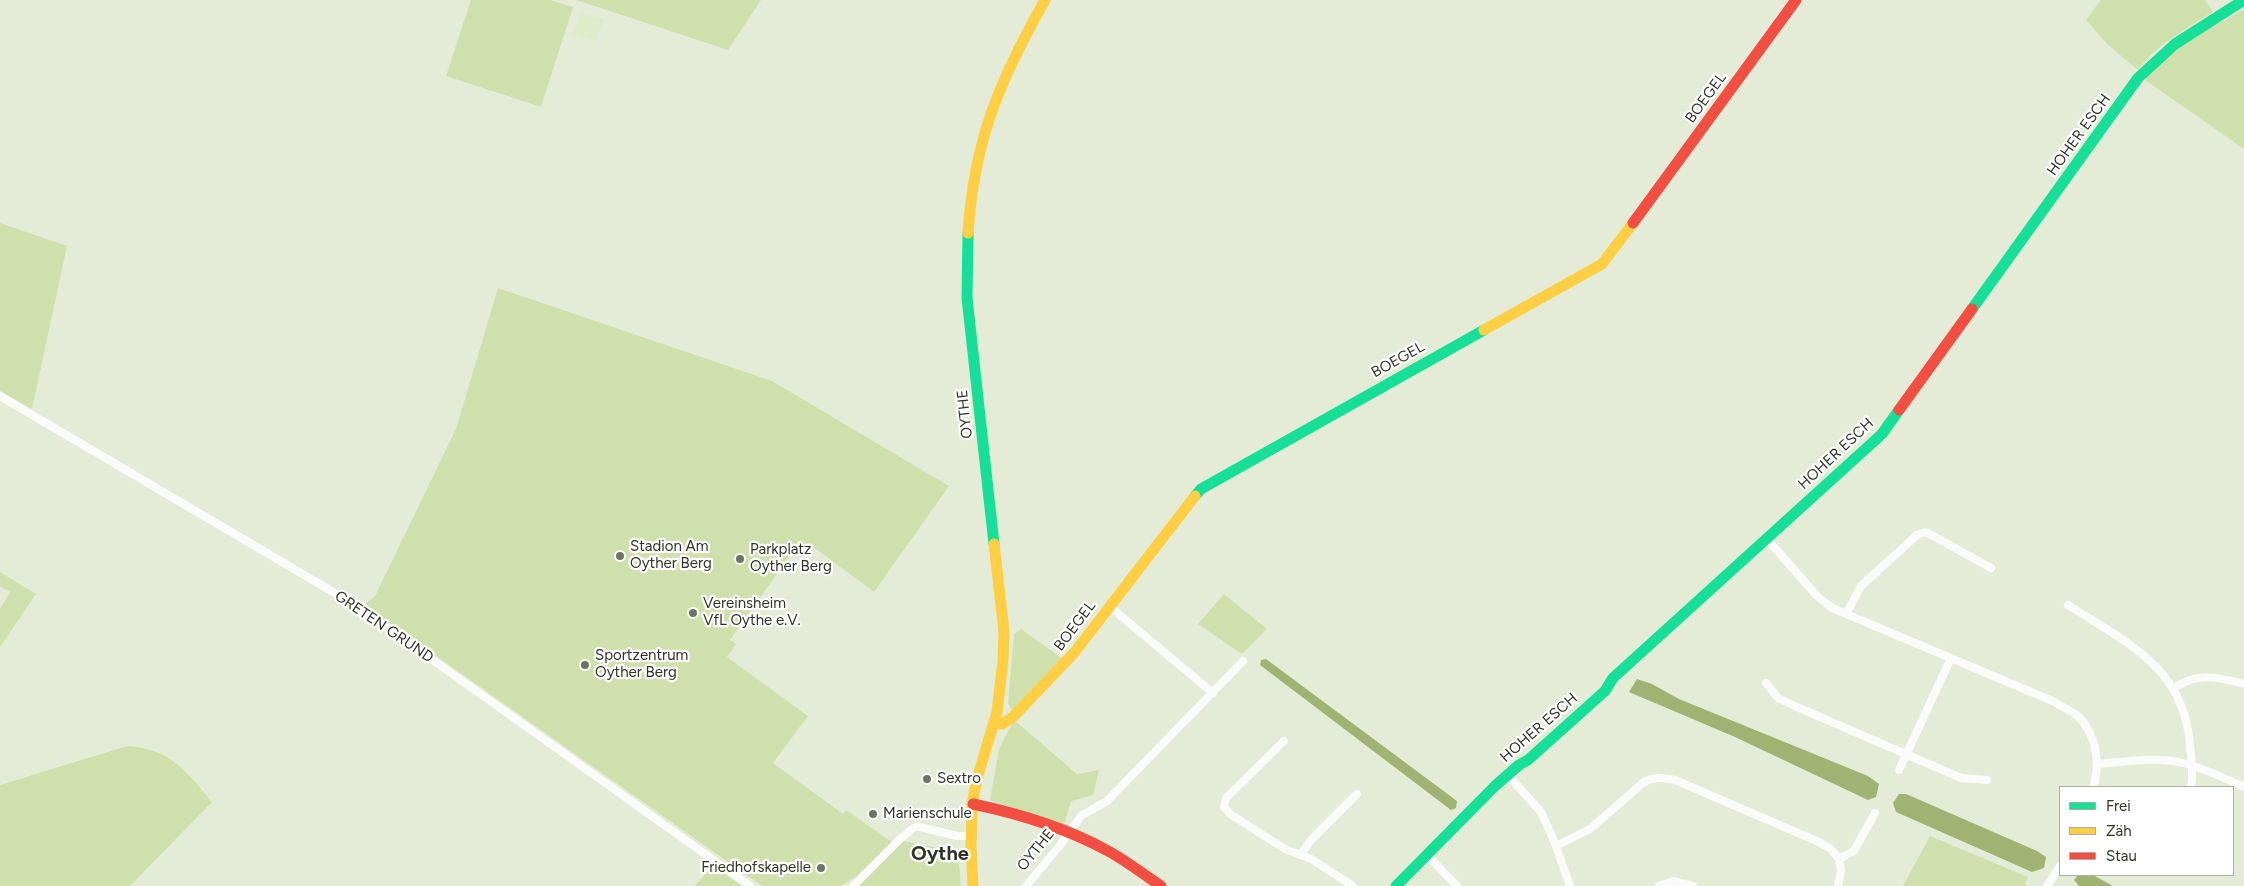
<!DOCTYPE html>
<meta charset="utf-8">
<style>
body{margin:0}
#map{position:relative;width:2244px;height:886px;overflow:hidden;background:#e4ecd7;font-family:Figtree,sans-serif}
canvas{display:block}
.legend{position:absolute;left:2059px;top:786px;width:175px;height:90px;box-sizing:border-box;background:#fff;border:1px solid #acaea8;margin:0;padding:6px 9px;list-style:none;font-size:15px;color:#2f3426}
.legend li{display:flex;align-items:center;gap:10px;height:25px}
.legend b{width:25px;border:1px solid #acaea8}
</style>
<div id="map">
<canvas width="2244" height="886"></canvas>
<ul class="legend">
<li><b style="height:6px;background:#16e098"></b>Frei</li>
<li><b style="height:6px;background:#ffcf43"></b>Zäh</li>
<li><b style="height:6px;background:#f24e42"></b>Stau</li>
</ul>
</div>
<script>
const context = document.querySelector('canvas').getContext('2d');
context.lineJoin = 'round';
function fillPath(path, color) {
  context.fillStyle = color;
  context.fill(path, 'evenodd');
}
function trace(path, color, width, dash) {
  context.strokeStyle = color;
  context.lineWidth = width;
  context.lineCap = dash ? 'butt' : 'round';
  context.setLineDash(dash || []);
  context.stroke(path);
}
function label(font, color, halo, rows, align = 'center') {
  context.font = font + ' Figtree,sans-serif';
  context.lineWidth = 4.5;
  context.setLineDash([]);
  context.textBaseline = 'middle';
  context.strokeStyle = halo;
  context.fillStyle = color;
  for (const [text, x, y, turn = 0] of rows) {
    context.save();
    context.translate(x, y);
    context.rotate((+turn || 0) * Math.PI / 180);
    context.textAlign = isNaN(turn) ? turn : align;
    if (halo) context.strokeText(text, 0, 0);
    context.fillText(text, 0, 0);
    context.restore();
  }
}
fillPath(new Path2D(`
 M581,13L604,19L596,41L573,34Z`), '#e0ebca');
fillPath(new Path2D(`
 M471,0H550L573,7L541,107L446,76Z
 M576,0H761L728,50Z
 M2101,0H2205L2213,12C2185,29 2158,44 2138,70L2108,45L2086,20Z
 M2244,9V149L2145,80C2165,49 2213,28 2244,9Z
 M0,223L67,246L32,409L0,391Z
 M498,288L772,381L949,486L874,592L812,546L802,543L793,551L730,640L736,644L727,657L808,716L773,763L843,814L846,810L892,842L856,877L840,886H762L364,605L375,596L456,429Z
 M0,572L36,594L0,647V609L10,592L0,586Z
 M1224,594L1267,629L1242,654L1198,624Z
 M1021,629L1063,659L1013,713L1008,703L1014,634Z
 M1014,720L1077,774L1099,770L1093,795L1071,801L1064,825L990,800L999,749Z
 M127,746C171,749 186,771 212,802L130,886H0V785Z
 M1930,836L2028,877L2025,884L2027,886H1903Z
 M903,841L958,852L961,886H859Z
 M714,866L742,886H694Z`), '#d0e0ad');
fillPath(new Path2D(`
 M1266,659L1457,801L1456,808L1451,810L1260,665L1261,660Z
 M1637,679L1652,684L1679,699L1868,776L1879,784L1876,797L1868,800L1735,737L1629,692Z
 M1899,794H1906L2037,851L2046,857L2044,868L2032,872L1896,812L1893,803Z
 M2078,875H2093L2113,886H2079L2074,880Z`), '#a0b372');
trace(new Path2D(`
 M0,396L357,606L750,886
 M1767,539L1817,596L1832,608L2055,702C2062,707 2072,711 2079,717C2096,735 2101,764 2093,787
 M2068,605C2127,643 2184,667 2190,745C2191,760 2194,773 2191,787
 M1109,606L1213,693
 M1846,614L1861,586L1917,535L1926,532L1991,568
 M1766,683L1778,698L1797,707L1961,778L1987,780
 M2174,688C2198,672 2218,677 2244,684
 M1284,741L1226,798L1224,807L1230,814L1285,849L1311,859L1353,886
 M2098,764C2125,762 2156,756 2183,763C2204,768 2224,778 2244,787
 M1899,770L1951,658
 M1508,775L1541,812L1555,843L1570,886
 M1556,846L1590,829L1644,782C1655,776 1663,778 1675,780L1819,842L1831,849L1839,859
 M1301,854L1311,840L1357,794
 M1427,855L1457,886
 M1839,859L1854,851L1875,813
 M853,886L900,839L916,826L957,836H971
 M1026,886L1061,844L1081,816L1107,801L1243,661
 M1659,886L1674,881L1693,886
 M1838,886L1841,871L1839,859
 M2047,886L2060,866`), '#fbfcf9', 8);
trace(new Path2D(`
 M968,233L967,298L994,544
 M1972,309L2138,78L2175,44L2244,0
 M1195,496L1201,489L1484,330
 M1396,886L1495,786L1519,765L1528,760L1605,691L1613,678L1882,434L1899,410`), '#16e098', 11);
trace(new Path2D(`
 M968,233C974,140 1000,80 1045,0
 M1484,330L1602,264L1633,223
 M994,723L1002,724L1013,717L1074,653L1195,496
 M973,886L971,846L972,805L977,779L997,712L1003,661L1004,631L994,544`), '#ffcf43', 11);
trace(new Path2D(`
 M1633,223L1796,0
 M1899,410L1972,309
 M973,804C1021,814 1067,828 1110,852C1128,862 1144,875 1161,886`), '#f24e42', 11);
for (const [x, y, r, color] of [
 [620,556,5,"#6e7464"],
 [740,559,5,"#6e7464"],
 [693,613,5,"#6e7464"],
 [585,665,5,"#6e7464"],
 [927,779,5,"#6e7464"],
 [873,814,5,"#6e7464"],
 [821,868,5,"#6e7464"]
]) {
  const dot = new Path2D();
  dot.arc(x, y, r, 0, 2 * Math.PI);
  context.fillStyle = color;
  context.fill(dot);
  trace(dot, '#fff', 2);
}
label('15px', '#2f3426', '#fff', [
 ["BOEGEL",1706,98,-54],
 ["HOHER ESCH",2079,135,-54],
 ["BOEGEL",1398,360,-29],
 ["OYTHE",965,414,-96],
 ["HOHER ESCH",1836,454,-43],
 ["BOEGEL",1075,626,-53],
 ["GRETEN GRUND",384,627,34],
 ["HOHER ESCH",1539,728,-41],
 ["OYTHE",1036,850,-51]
]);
label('15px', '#2f3426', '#fff', [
 ["Stadion Am",630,547],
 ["Oyther Berg",630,564],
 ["Parkplatz",750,550],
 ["Oyther Berg",750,567],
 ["Vereinsheim",703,604],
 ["VfL Oythe e.V.",703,621],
 ["Sportzentrum",595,656],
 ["Oyther Berg",595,673],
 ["Sextro",937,779],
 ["Marienschule",883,814],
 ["Friedhofskapelle",811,868,"right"]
], 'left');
label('bold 20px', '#2f3426', '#fff', [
 ["Oythe",940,854]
]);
</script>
